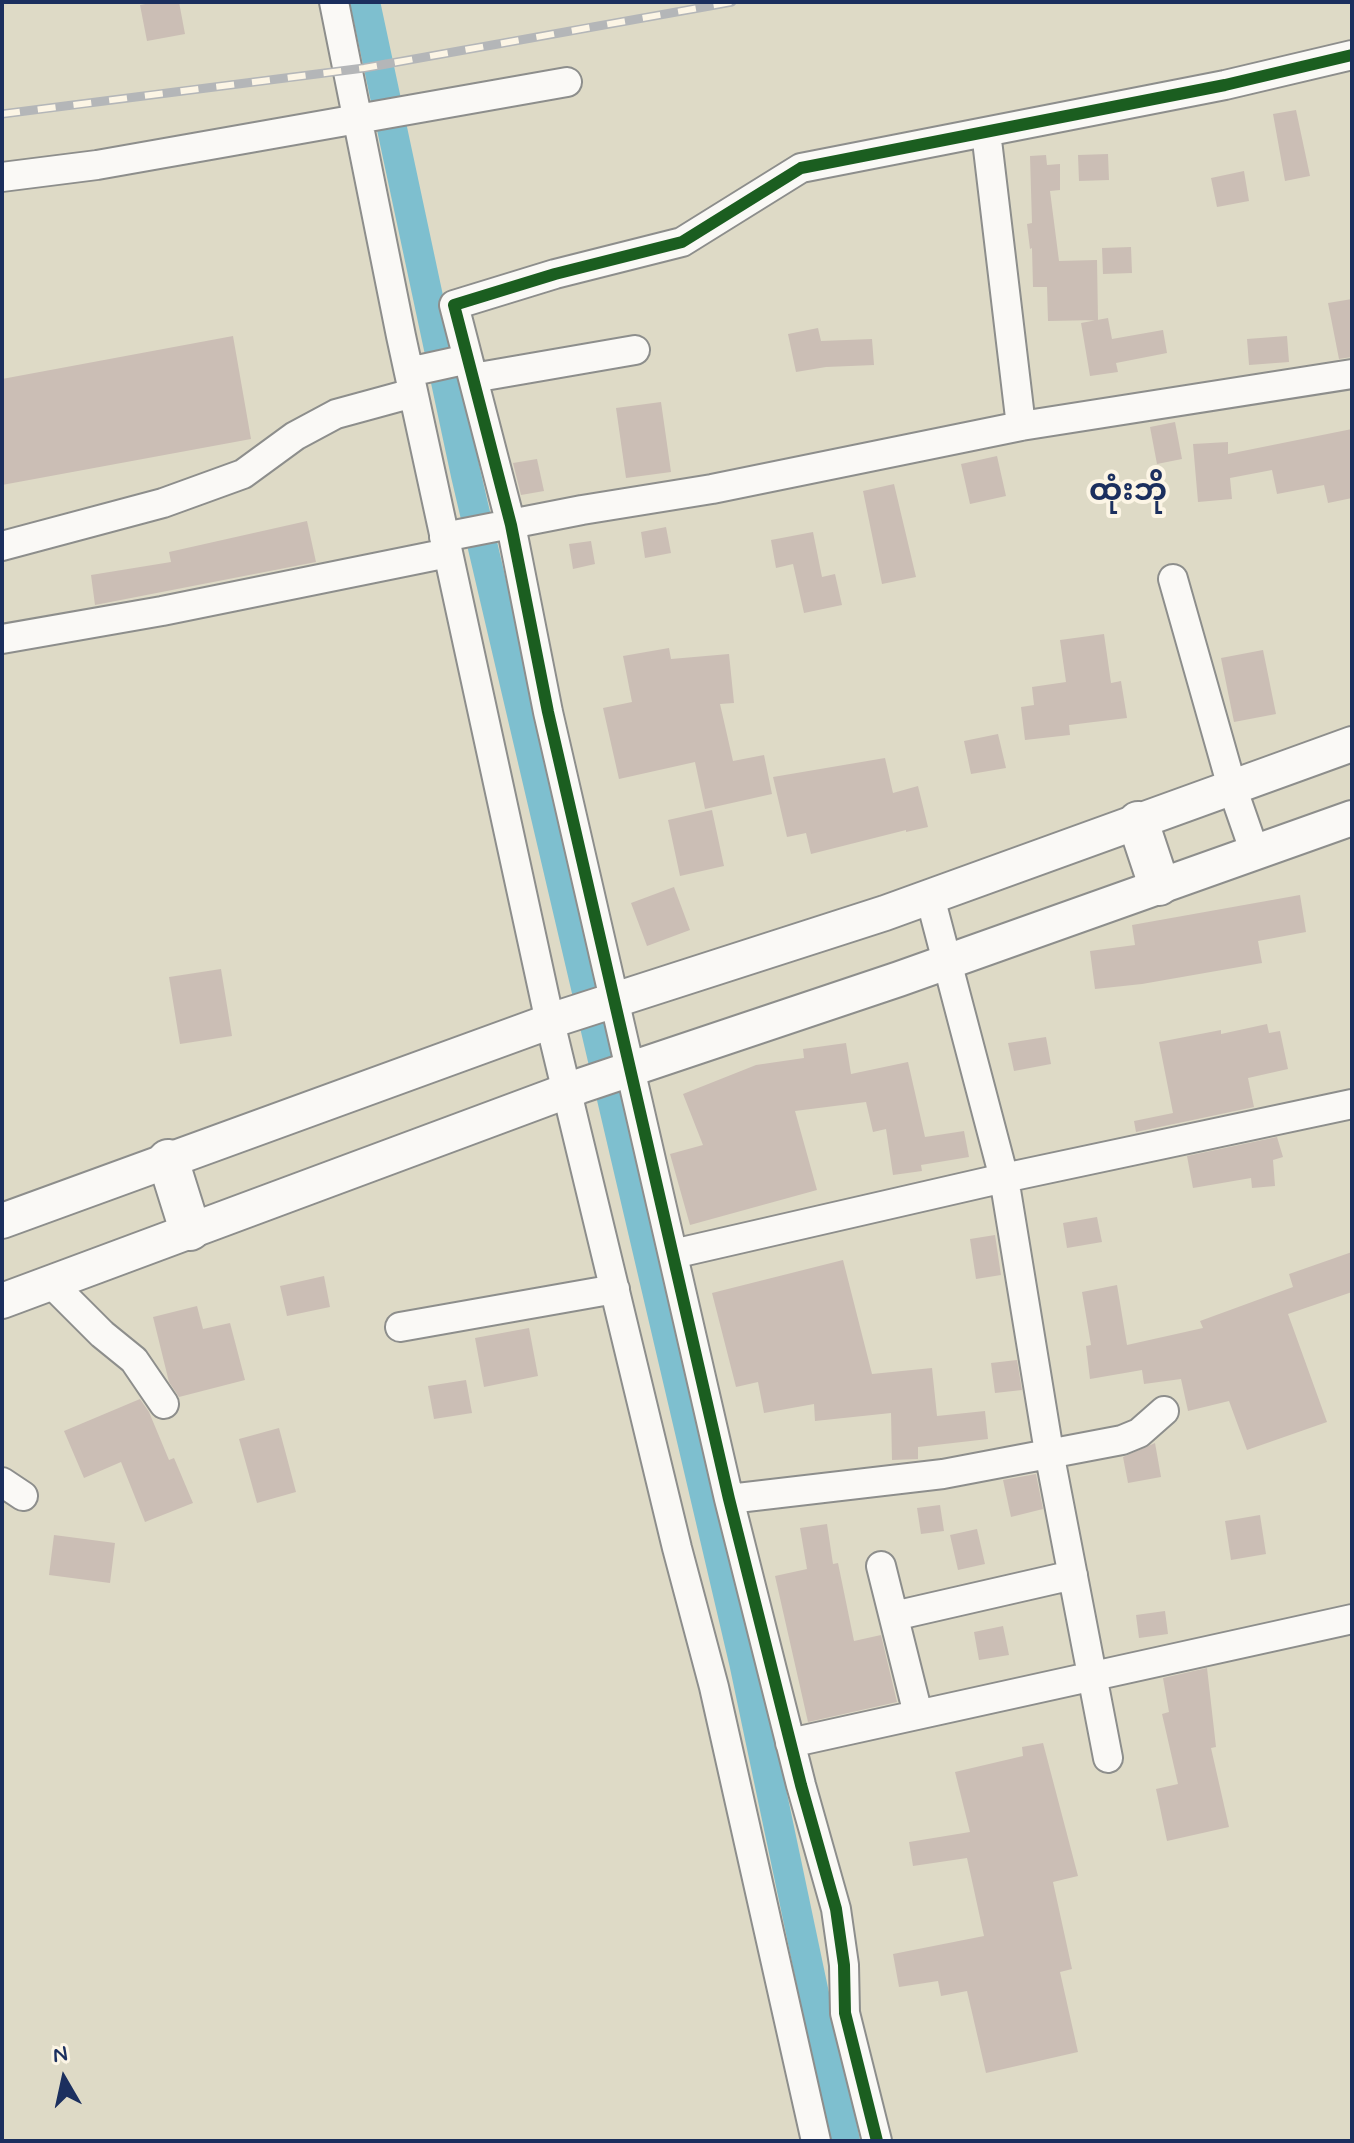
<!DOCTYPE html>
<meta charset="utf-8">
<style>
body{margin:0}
#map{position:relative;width:1354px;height:2143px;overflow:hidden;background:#dedac6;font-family:Mynerve,sans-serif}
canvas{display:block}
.frame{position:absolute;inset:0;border:4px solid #1b2f5e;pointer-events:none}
.north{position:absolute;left:24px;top:2039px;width:80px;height:80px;-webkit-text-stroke:6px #fcf5e5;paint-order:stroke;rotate:351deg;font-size:22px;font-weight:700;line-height:32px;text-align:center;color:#1b2f5e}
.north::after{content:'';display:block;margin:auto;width:28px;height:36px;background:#1b2f5e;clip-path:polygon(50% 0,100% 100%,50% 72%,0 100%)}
</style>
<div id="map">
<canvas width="1354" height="2143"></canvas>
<div class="frame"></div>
<div class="north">N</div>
</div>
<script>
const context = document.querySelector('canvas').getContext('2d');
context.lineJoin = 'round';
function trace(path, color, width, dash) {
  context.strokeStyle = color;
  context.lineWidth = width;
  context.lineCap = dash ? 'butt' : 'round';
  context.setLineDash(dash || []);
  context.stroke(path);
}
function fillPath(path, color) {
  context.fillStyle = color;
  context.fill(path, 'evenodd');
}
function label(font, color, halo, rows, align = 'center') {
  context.font = font + ' Mynerve,"Noto Sans Myanmar",sans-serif';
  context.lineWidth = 8;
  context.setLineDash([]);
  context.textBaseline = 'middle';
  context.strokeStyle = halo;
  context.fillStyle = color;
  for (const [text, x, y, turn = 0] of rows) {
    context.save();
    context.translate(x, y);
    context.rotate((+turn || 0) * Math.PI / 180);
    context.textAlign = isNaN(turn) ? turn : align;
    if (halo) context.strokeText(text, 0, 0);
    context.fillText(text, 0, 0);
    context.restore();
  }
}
trace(new Path2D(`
 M365,2L466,475L744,1662L845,2141`), '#7ebfcf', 30);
fillPath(new Path2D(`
 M156,2H179L185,34L147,41L140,5Z
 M1296,110L1310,176L1285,181L1273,114Z
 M1108,154L1109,180L1079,181L1078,155Z
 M1046,155L1047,165L1060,164V190L1050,191L1059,261L1097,260L1098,320L1048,321L1047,287H1033L1032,248L1030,249L1027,224L1032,223L1030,156Z
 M1244,171L1249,201L1217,207L1211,178Z
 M1131,247L1132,273L1103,274L1102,248Z
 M1352,299V357L1339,359L1328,303Z
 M1108,318L1112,339L1163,330L1167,353L1116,363L1118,372L1090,376L1081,323Z
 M818,328L821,341L872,339L874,365L826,367L796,372L788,334Z
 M233,336L251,439L2,485V379Z
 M1287,336L1289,362L1249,365L1247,339Z
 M661,402L671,472L626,478L616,408Z
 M1175,422L1182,459L1157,464L1150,427Z
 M1352,429V498L1328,503L1324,485L1277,494L1272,470L1230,478L1232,499L1198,502L1193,444L1228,442V454Z
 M997,456L1006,496L970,504L961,464Z
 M537,459L544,491L521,495L513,463Z
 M894,484L916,577L882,584L863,491Z
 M307,521L316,562L95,605L91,575L171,562L169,552Z
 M666,527L671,553L645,558L641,532Z
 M813,532L822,577L835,574L842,605L804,613L793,564L776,568L771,540Z
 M591,541L595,564L573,569L569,544Z
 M1104,634L1111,683L1121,681L1127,718L1069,725L1070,735L1025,740L1021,707L1034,705L1032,687L1066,682L1060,640Z
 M669,648L671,659L729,654L734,703L720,704L733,761L764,755L772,794L705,809L695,762L619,779L603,708L632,702L623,656Z
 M1263,650L1276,714L1234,722L1221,658Z
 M998,734L1006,768L971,774L964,741Z
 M885,758L893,793L918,786L928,827L906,832V830L811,854L806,833L787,837L773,777Z
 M712,810L724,866L680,876L668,820Z
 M674,887L690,930L647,946L631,903Z
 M1300,895L1306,932L1258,941L1262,963L1142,984L1095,989L1090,951L1135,945L1132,925Z
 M221,969L232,1036L180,1044L169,977Z
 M1267,1024L1269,1033L1280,1031L1288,1069L1248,1078L1254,1107L1136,1132L1134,1121L1173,1113L1159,1042L1221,1030V1034Z
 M1046,1037L1051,1064L1014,1071L1008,1043Z
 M846,1043L851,1074L908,1062L925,1137L964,1131L969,1157L921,1165L922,1171L893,1175L886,1129L873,1132L866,1102L795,1111L817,1190L690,1225L670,1154L703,1145L683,1094L756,1065L804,1058L803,1049Z
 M1277,1137L1283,1157L1273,1160L1275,1186L1252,1188L1251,1178L1193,1188L1187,1156Z
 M1097,1217L1102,1242L1067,1248L1063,1223Z
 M995,1235L1001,1275L976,1279L970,1239Z
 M1352,1252V1292L1288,1314L1327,1422L1247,1450L1229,1401L1188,1411L1181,1379L1144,1384L1142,1370L1090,1379L1086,1346L1091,1345L1082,1292L1117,1285L1127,1345L1203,1328L1200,1321L1293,1287L1289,1274Z
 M843,1260L872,1374L932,1368L937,1416L985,1411L988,1439L918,1447V1459L892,1460L891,1413L815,1421L814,1404L764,1413L758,1382L736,1387L712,1293Z
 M324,1276L330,1307L287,1316L280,1286Z
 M197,1306L203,1329L230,1323L245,1380L179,1397L169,1382L153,1317Z
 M529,1328L538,1376L484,1387L475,1338Z
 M1017,1360L1022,1390L995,1393L991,1363Z
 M466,1380L472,1413L434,1419L428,1386Z
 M140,1399L149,1412L169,1460L174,1458L193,1503L145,1522L121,1462L84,1478L64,1431Z
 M279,1428L296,1492L257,1503L239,1439Z
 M1155,1443L1161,1477L1128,1483L1123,1457Z
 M1036,1474L1043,1509L1011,1517L1003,1480Z
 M940,1505L944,1531L921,1534L917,1508Z
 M1260,1515L1266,1554L1231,1560L1225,1521Z
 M827,1524L833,1564L838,1563L854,1641L881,1635L897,1702L808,1722L775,1576L807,1569L800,1528Z
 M977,1529L985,1564L958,1570L950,1535Z
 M54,1535L115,1543L110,1583L49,1575Z
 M1165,1611L1168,1634L1139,1638L1136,1615Z
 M1003,1626L1009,1655L979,1660L974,1632Z
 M1207,1668L1216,1747L1211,1748L1229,1827L1167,1841L1156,1789L1178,1784L1162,1714L1169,1712L1163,1678Z
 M1043,1743L1078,1876L1053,1882L1072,1969L1060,1972L1078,2052L986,2073L967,1991L941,1996L938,1981L899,1987L893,1954L984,1936L967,1858L913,1866L909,1842L970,1832L955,1772L1023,1756L1022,1747Z`), '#cbbeb5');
const minor = new Path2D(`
 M334,2L401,336L550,1022L677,1548L714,1687L816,2141
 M986,132L1021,426
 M2,177L97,165L567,82
 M409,372L468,359
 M473,378L635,350
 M444,537L582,510L712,489L1021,426L1352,374
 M2,546L163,503L243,474L295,436L336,414L413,393
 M1173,579L1232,787L1255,853
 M2,639L162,611L448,553
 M930,897L1004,1178L1049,1452L1108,1758
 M673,1254L1004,1178L1352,1104
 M51,1283L102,1334L134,1360L164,1404
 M400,1327L615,1289
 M2,1482L23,1496
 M729,1499L943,1474L1122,1440L1139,1433L1164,1411
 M881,1566L918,1714
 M894,1616L1073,1575
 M790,1743L1352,1619
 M877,2141L845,2013L844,1965L836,1909L801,1785L729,1499L548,712L511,525L454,305L555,274L682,242L801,168L1225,85L1352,55`);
const major = new Path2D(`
 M2,1221L562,1017L885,913L1352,744
 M2,1301L580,1086L899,979L1352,818`);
const highway = new Path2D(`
 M1138,822L1159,885
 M168,1160L190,1230`);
trace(minor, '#8d8e8c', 32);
trace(major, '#8d8e8c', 38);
trace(highway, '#8d8e8c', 44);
trace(minor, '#faf9f6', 28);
trace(major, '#faf9f6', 34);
trace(highway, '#faf9f6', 40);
const rail = new Path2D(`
 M2,114L364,68L732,2`);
trace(rail, '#b4b6b8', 9);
trace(rail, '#fcf5e5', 6, [18]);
trace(new Path2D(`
 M877,2141L845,2013L844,1965L836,1909L801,1785L729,1499L548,712L511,525L454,305L555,274L682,242L801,168L1225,85L1352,55`), '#1b5e20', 12);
label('bold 30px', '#1b2f5e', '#fcf5e5', [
 ["ထုံးဘို",1128,494]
]);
</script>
